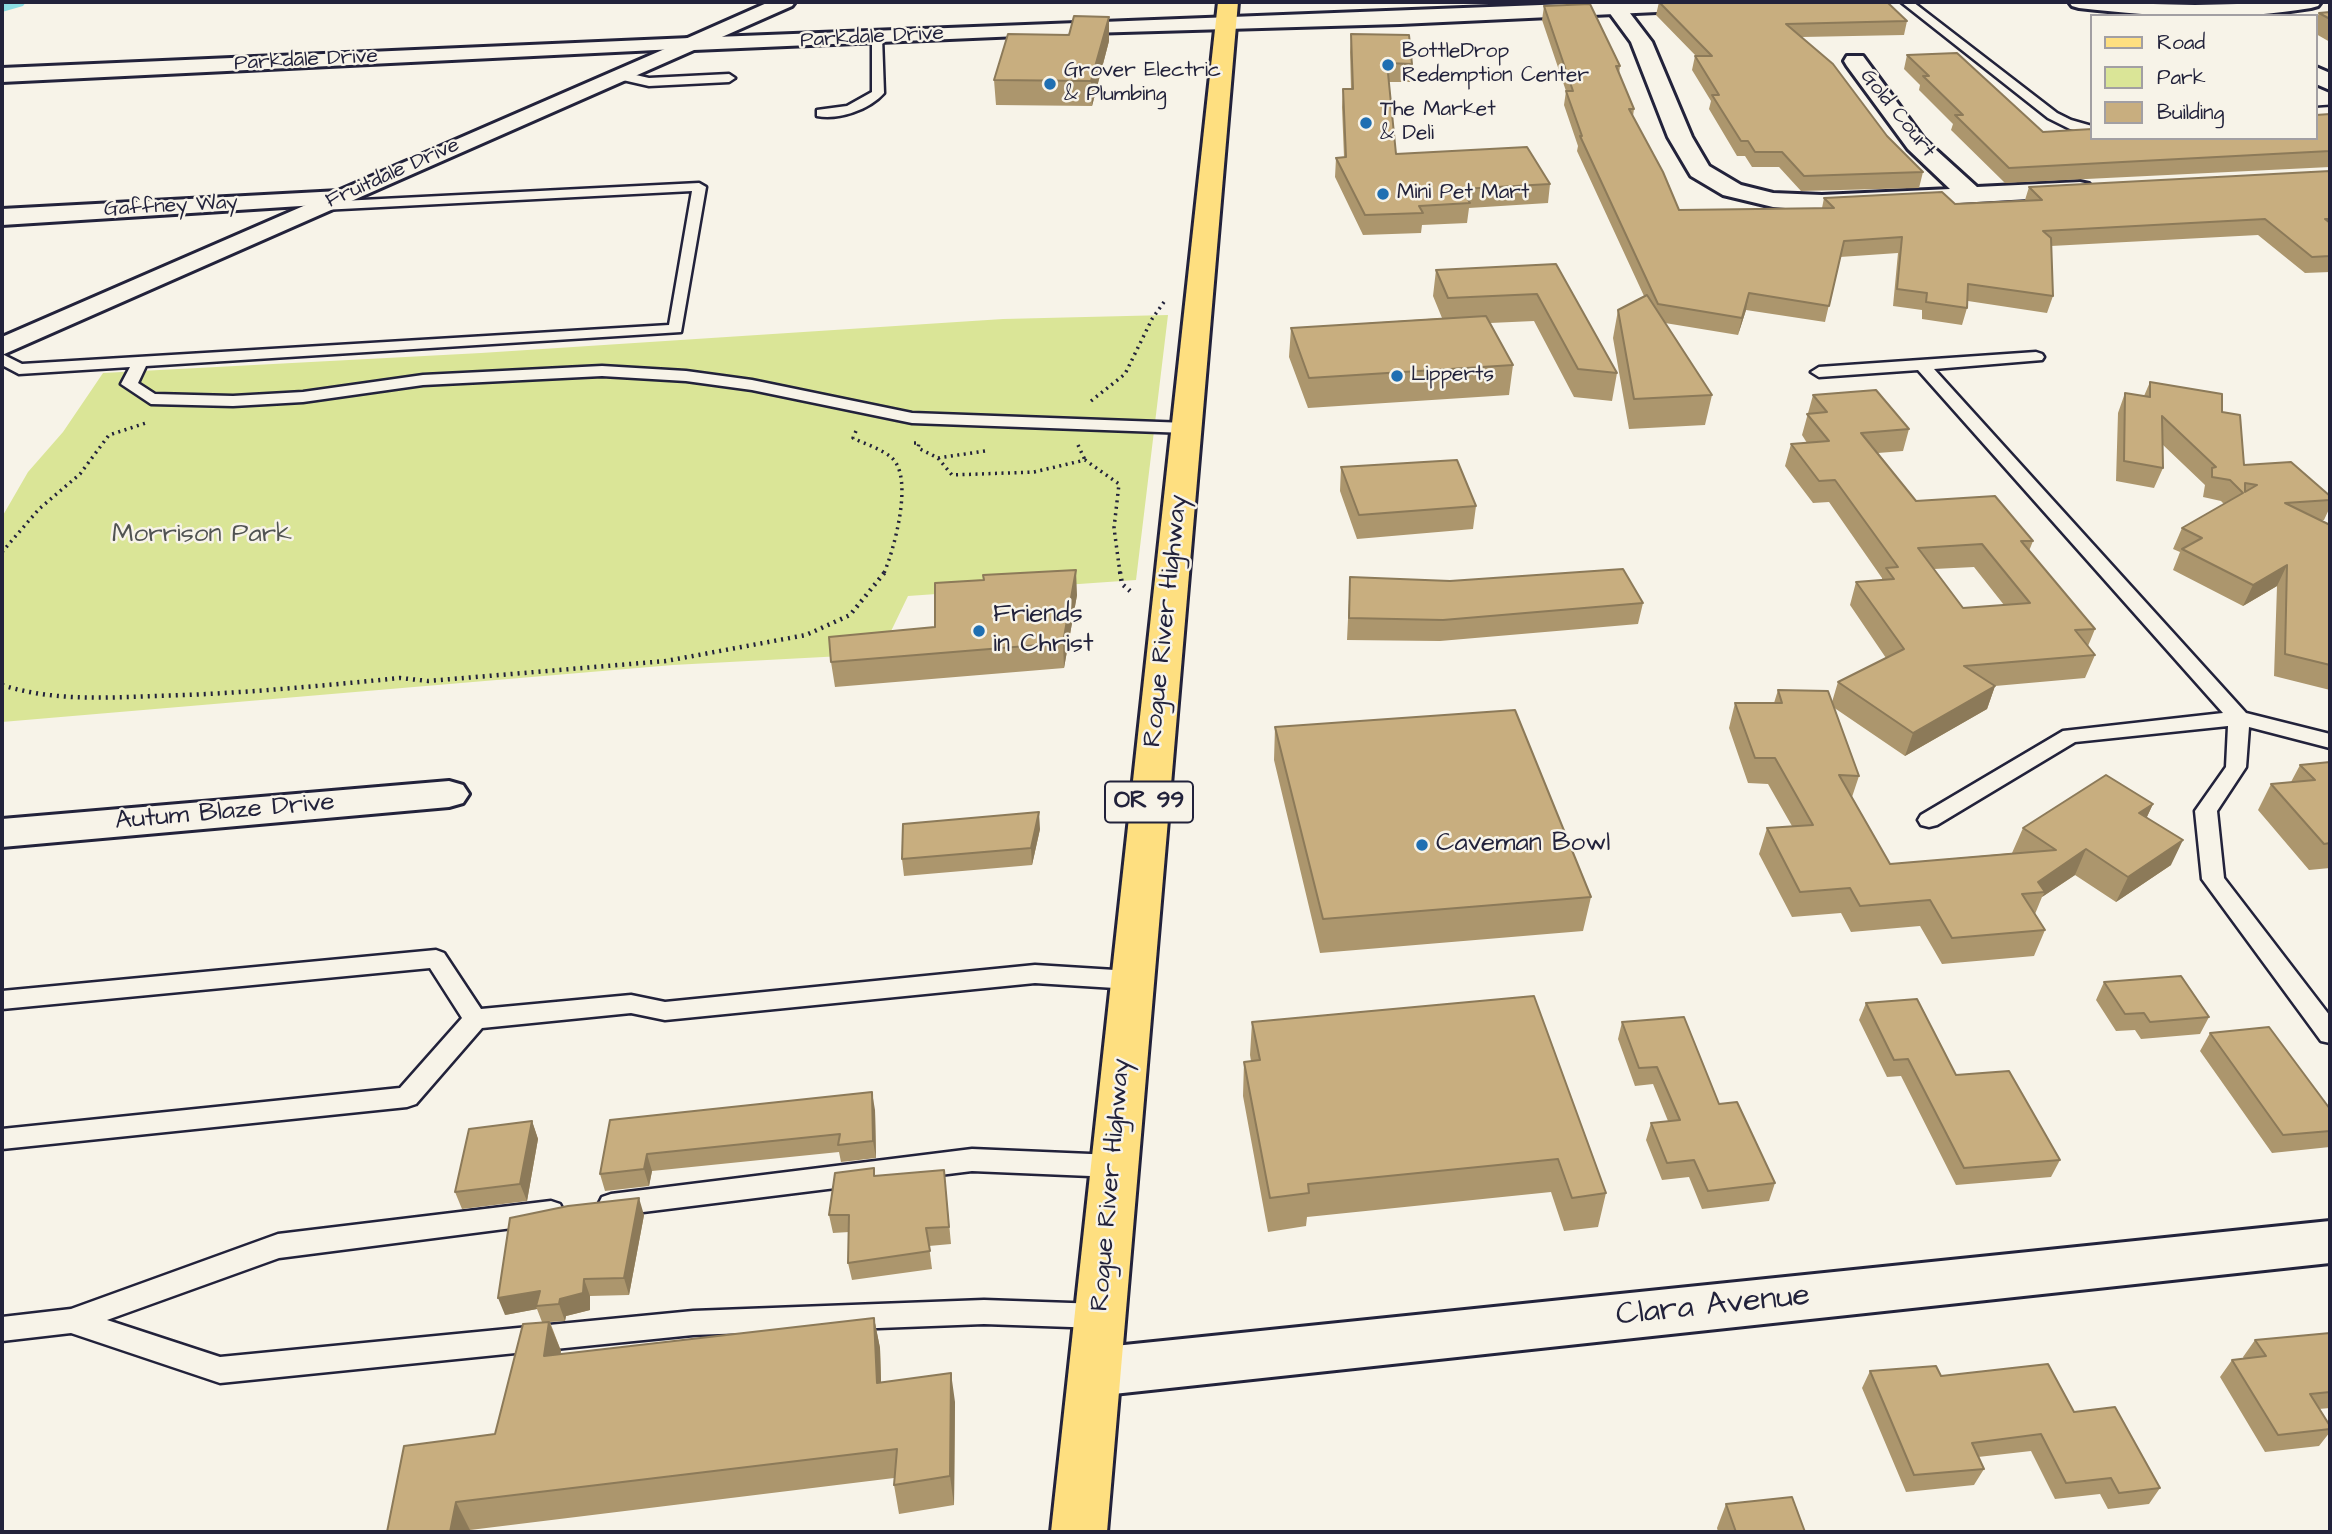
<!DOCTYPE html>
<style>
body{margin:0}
#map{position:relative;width:2332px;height:1534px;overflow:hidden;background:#f7f3e8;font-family:"Architects Daughter",sans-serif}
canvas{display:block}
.frame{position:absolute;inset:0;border:4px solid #22223b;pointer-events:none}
.legend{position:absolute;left:2090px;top:14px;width:228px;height:126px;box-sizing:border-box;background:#f7f3e8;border:2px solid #a29fa3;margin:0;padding:9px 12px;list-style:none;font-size:21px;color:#22223b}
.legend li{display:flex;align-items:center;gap:14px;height:35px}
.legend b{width:35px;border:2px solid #a29fa3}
</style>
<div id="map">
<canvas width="2332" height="1534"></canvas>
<div class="frame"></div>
<ul class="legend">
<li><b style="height:9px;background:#fedf80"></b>Road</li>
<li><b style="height:19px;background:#dae597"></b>Park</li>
<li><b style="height:19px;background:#c8ae7f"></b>Building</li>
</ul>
</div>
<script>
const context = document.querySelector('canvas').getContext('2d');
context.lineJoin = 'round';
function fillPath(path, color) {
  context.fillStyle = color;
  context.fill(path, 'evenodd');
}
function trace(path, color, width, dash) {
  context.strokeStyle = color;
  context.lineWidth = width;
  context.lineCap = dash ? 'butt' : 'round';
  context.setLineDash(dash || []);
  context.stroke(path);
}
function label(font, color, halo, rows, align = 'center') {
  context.font = font + ' "Architects Daughter",sans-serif';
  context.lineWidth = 5;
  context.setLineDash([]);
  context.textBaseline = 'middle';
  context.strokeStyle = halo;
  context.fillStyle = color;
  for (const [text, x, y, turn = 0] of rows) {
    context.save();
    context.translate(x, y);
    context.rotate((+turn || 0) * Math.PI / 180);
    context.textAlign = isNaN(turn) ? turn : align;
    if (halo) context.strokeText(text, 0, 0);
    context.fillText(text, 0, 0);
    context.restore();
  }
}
fillPath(new Path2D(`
 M1168,315L1136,580L908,596L880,654L673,665L2,722V517L28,472L63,432L103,373L481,353L1003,319Z`), '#dae597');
fillPath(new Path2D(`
 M2,2H26L23,6L2,12Z`), '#8cdee4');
const service = new Path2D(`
 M1901,2H1913L2057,113L2071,120L2092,126V134L2070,129L2048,118Z
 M872,35L882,37L884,93C869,110 839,120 817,116V110L847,106L872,92Z
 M618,71L649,78L729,74L735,78L729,82L649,86L614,78L612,75Z
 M2330,107V115L2316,116V108Z
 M699,183L706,187L681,332L146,366L138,383L155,394L233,396L303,392L423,375L602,366L686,371L752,380L912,413L1187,423L1195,428L1187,433L912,423L752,390L686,381L602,376L423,385L303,402L233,406L151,404L121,384L130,367L19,374L2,365V354L22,364L669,325L692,191L322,210L315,206L322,202Z
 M2036,352L2042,354L2044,357L2042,360L1934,369L2246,713L2330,734V748L2249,727L2246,767L2217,811L2224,878L2330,1016V1043L2321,1041L2202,879L2195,811L2226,767L2228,726L2075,742L1937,825L1929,827L1921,825L1918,820L1921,815L2063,731L2223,713L1918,370L1819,377L1811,372L1819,367Z
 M436,950L444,953L481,1009L631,995L665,1002L1035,965L1131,971L1139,974L1143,980L1139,986L1131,989L1035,983L665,1020L631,1013L482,1028L416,1104L407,1107L2,1149V1129L400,1088L462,1018L430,968L2,1009V991Z
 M972,1149L1114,1155L1123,1158L1127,1166L1123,1174L1114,1177L972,1171L611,1216L602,1213L598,1205L602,1197L611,1194Z
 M551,1201L560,1204L564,1212L560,1220L551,1223L279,1258L107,1320L220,1357L693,1311L984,1300L1100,1304L1110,1307L1114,1316L1110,1325L1100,1328L984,1324L693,1335L220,1383L71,1333L2,1341V1317L71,1309L278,1234Z`);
const minor = new Path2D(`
 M1616,2L1623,4L1652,42L1692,137L1709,166L1741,185L1773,193L1822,195L1950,189L1908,149L1847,66L1844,61L1847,56H1863L1924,139L1977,187L2080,182L2089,184L2092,189L2089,194L2080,196L1822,211L1773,207L1723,195L1691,176L1688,171L1668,137L1631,42L1606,8L1609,4Z
 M690,38L697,40L701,44L697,48L2,82V68Z
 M339,191L348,193L351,198L348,203L2,225V209Z
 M449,781L463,785L469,794L463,803L449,807L2,847V819Z
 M2330,1221V1263L1095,1396L1076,1389L1069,1372L1076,1355L1095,1348Z`);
const tertiary = new Path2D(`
 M769,2H795L792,6L697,48H683L679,44L683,40Z
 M2316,67L2330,73V90L2316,84Z`);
const secondary = new Path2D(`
 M1618,2H1753L1750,6L1743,8L1400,24L1089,33L694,50L2,355V337L690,38Z
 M2069,2L2195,5L2321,2L2318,6L2311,8C2234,21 2156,17 2079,8L2072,6Z`);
const primary = new Path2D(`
 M1218,2H1238L1107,1532H1051Z`);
trace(service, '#22223b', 5);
trace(minor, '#22223b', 6);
trace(tertiary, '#22223b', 6);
trace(secondary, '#22223b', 6);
trace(primary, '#22223b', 6);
trace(new Path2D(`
 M1091,401L1125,374L1152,319L1164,302
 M856,431L853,438C865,444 882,449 892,458C914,478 894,550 884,573
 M914,443H919L918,448L938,458L952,475L1034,472L1085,460L1119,484L1114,528L1120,573
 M1078,445L1085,460
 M938,458L985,451
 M2,552L39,509L80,474L109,435L149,422`), '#22223b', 3.5, [2, 4.5]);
trace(new Path2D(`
 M1120,572L1122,584L1130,591
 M2,685C52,701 103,698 155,696C237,694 319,686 400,678L428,681L666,661L806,635L850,615L885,572`), '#22223b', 4.5, [2, 5]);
fillPath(service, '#f7f3e8');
fillPath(minor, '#f7f3e8');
fillPath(tertiary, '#f7f3e8');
fillPath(secondary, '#f7f3e8');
fillPath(primary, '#fedf80');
fillPath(new Path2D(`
 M1659,2L1907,21L1904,35L1802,37L1887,136L1923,172L1919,188L1801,191L1779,167H1752L1745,156H1737L1709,109L1711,101L1692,70L1695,56H1696L1656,15Z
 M1544,6L1620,66L1619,74L1634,109L1633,116L1679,210L1822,208L1824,198L1955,204L2025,200L2029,187L2330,171V272L2305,273L2258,235L2051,246L2053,296L2047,313L1968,301L1967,308L1962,325L1922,319V310L1893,306L1898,253L1840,257L1825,322L1746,310L1738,335L1665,323L1712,395L1705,425L1629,429L1613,338L1618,310L1644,296L1577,151L1578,146L1564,105L1566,91L1542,20Z
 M2330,12V42L2316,34V20L2319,13Z
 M1351,34L1412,64L1410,82H1389L1396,154L1550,184L1548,203L1469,208L1467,223L1422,225L1421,233L1363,235L1335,177L1336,158L1344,157L1342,107L1343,89H1351L1350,52Z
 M1109,41L1092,106L996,105L994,80Z
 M1907,55L2043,132L2330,114V167L2005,183L1951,130L1953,124L1919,90L1920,85L1904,69Z
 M1556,264L1617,373L1612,401L1574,397L1534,321L1490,323L1513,365L1509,395L1308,408L1289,357L1291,328L1442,318L1433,296L1436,270Z
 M2150,382L2222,412L2244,465L2330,496V507L2324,520H2321L2330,525V690L2274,676L2277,586L2243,606L2173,570L2180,552L2173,549L2182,528L2224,504L2221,501L2203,497L2205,485L2162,444L2163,468L2154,488L2116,481L2118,413L2125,393L2144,396Z
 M1813,395L1909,429L1903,451L1878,453L1916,501L2033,541L2029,551L2095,629L2088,646L2095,655L2085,678L1995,686L1987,709L1905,756L1833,707L1859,776L1852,797L1890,864L2012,853L2023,828L2153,804L2147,817L2171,865L2116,902L2075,875L2042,897L2035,914L2045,930L2034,956L1942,964L1920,926L1851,932L1841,913L1792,917L1759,854L1767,828L1792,826L1768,784L1748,783L1729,728L1735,703H1774L1778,690L1832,702L1838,682L1886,658L1850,605L1856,582L1882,580V578L1829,502L1813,503L1785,466L1791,444L1807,443L1802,435ZM1974,567L2004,605L1963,608L1934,569Z
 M1341,467L1476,506L1473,529L1357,539L1340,491Z
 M1350,577L1643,603L1638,624L1440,641L1347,640Z
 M1077,595L1064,668L835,687L831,662L935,627Z
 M1275,727L1591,897L1583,931L1320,953L1274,760Z
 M2330,762V868L2309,870L2258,810L2271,784L2291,782L2300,765Z
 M1040,829L1032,865L904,876L902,859Z
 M2104,982L2209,1017L2200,1034L2141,1039L2135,1030L2116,1031L2096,1000Z
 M1534,996L1606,1193L1598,1227L1564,1231L1551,1192L1307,1217L1306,1226L1268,1232L1243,1096L1244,1062L1251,1061L1250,1055L1252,1022Z
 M1866,1003L2060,1160L2051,1177L1956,1185L1901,1076L1887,1077L1859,1020Z
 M1622,1022L1719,1104L1775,1183L1769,1201L1702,1209L1689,1177L1662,1180L1646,1140L1651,1123L1668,1121L1653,1084L1635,1086L1618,1039Z
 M2210,1033L2330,1109V1147L2272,1153L2200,1051Z
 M875,1110L876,1158L841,1162L839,1152L652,1171L649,1186L605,1191L600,1174L610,1120Z
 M532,1121L538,1139L527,1201L462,1209L455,1192Z
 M944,1170L951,1244L929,1246L932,1269L852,1280L848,1263L849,1232L833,1233L829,1215L875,1176Z
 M644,1215L629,1295L590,1296V1310L566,1316L565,1321L550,1322L561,1351L560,1354L874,1318L880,1348L881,1382L955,1402L954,1505L899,1514L894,1485V1478L470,1530L387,1532L495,1434L542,1322L537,1309L505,1315Z
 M2330,1333V1408L2319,1409L2330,1426V1432L2319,1446L2265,1452L2220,1377L2232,1360L2244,1359L2243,1357L2255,1340Z
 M1870,1371L1941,1376L2074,1412L2160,1488L2149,1504L2108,1509L2100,1494L2055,1499L2031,1451L1978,1457L1984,1469L1974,1485L1906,1492L1862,1388Z
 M1726,1504L1805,1532H1718L1717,1528Z`), '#ac966d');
fillPath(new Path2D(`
 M1109,17V41L1092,106L1091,81Z
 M1749,293L1746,310L1738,335L1742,318Z
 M2287,565L2277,586L2243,606L2253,585Z
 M1076,570L1077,595L1064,668L1063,643Z
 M1995,686L1987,709L1905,756L1913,733Z
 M2153,804L2141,829L2139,813Z
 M1039,812L1040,829L1032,865L1031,848Z
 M2183,840L2171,865L2116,902L2128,877Z
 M2086,849L2075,875L2042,897L2045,892L2038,882Z
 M872,1092L875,1110L876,1158L873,1141Z
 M532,1121L538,1139L527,1201L520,1184Z
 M647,1154L652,1171L649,1186L644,1169Z
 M639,1198L644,1215L629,1295L624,1278Z
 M584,1279L590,1296V1310L566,1316L565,1321L559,1304L560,1299Z
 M540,1291L536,1306L537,1309L505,1315L498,1298Z
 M874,1318L880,1348L882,1412L877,1383Z
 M549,1322L561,1351L556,1385L544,1356Z
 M951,1373L955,1402L954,1505L950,1476Z
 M456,1502L470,1530V1532H450Z`), '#8c7a59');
const building = new Path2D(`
 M1659,2H1887L1907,21L1786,24L1833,64L1887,136L1923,172L1804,176L1782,152H1755L1748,141H1741L1712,95H1719L1695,56H1712Z
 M1590,4L1620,66H1616L1634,109H1629L1663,172L1679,210L1834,208L1824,198L1942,192L1955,204L2042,200L2029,187L2330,171V219H2325L2330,223V256L2312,257L2265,219L2043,231L2051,238L2053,296L1968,284L1967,308L1926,302L1927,293L1897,289L1902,237L1844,241L1829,306L1749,293L1742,318L1658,304L1580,136H1582L1566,91H1573L1544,6Z
 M2330,12V19L2319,13Z
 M1074,16L1109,17L1091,81L994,80L1008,34L1069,35Z
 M1351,34L1409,35L1412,64L1387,63L1396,154L1527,147L1550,184L1462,189L1470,203L1419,206L1423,213L1365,215L1336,158L1346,157L1343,89H1353Z
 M1957,53L2043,132L2092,129V138H2316V115L2330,114V151L2009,168L1955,115H1963L1923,76H1929L1907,55Z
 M1556,264L1617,373L1578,369L1537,294L1448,298L1436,270Z
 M1647,295L1712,395L1634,399L1618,310Z
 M1486,316L1513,365L1309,378L1291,328Z
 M2150,382L2222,394V412L2240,415L2244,465L2291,462L2330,496V500L2285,503L2330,525V665L2285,654L2287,565L2253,585L2182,549L2202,538L2182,528L2243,493L2230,480L2212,477V468L2216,467L2162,416L2163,468L2124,461L2125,393L2150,397ZM2245,483L2257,485L2245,492Z
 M1876,390L1909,429L1861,433L1916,501L1995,496L2033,541H2021L2095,629L2075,630L2095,655L1964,666L1995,686L1913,733L1838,682L1904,649L1856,582L1894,579L1886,568L1898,567L1835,480L1819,481L1791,444L1829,441L1807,414L1827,412L1813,395ZM1982,544L2030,603L1963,608L1918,548Z
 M1457,460L1476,506L1359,515L1341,467Z
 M1623,569L1643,603L1443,620L1349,618L1350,577L1450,581Z
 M1076,570L1063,643L831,662L829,637L935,627V583L984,580L983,575Z
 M1778,690L1828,691L1859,776L1839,775L1890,864L2056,850L2023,828L2106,775L2153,804L2139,813L2183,840L2128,877L2086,849L2038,882L2045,892L2022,894L2045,930L1952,938L1930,900L1860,906L1850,888L1800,892L1767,828L1813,825L1775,758H1755L1735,703H1782Z
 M1515,710L1591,897L1323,919L1275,727Z
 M2330,762V843L2324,844L2271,784L2315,780L2300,765Z
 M1039,812L1031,848L902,859L903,824Z
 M2181,976L2209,1017L2150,1022L2144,1013L2125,1014L2104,982Z
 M1534,996L1606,1193L1572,1198L1558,1159L1308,1184L1309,1193L1270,1198L1244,1062L1260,1060L1252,1022Z
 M1917,999L1956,1075L2009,1071L2060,1160L1964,1168L1908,1059L1894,1060L1866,1003Z
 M1684,1017L1719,1104L1737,1102L1775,1183L1708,1191L1694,1160L1667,1163L1651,1123L1680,1120L1657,1067L1639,1068L1622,1022Z
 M2269,1027L2330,1109V1131L2283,1135L2210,1033Z
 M872,1092L873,1141L838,1145L840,1134L647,1154L644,1169L600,1174L610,1120Z
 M532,1121L520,1184L455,1192L469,1129Z
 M874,1168V1176L944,1170L949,1227L926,1228L930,1251L848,1263L849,1215H829L835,1173Z
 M639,1198L624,1278L584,1279L583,1293L560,1299L559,1304L536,1306L540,1291L498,1298L510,1218L568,1206Z
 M874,1318L877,1383L951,1373L950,1476L894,1485L897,1449L456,1502L450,1532H387L404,1446L495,1434L523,1324L549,1322L544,1356Z
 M2330,1333V1392L2310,1394L2330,1426V1429L2278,1435L2232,1360L2266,1356L2255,1340Z
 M2048,1364L2074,1412L2115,1407L2160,1488L2119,1493L2111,1478L2066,1483L2041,1434L1972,1443L1984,1469L1914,1475L1870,1371L1936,1366L1941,1376Z
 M1792,1497L1805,1532H1736L1726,1504Z`);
fillPath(building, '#c8ae7f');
trace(building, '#8c7a59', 2);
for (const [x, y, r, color] of [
 [1388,65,7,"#1f6fb2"],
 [1050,84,7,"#1f6fb2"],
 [1366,123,7,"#1f6fb2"],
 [1383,194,7,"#1f6fb2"],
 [1397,376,7,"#1f6fb2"],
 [979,631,7,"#1f6fb2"],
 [1422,845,7,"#1f6fb2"]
]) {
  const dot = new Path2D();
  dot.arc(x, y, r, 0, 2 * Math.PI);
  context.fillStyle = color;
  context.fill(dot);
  trace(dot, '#f7f3e8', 2.5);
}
label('21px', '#22223b', '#f7f3e8', [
 ["Parkdale Drive",872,38,-3],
 ["Parkdale Drive",306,61,-3],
 ["Gold Court",1897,114,51],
 ["Fruitdale Drive",393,174,-24],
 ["Gaffney Way",171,207,-3]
]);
label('21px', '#22223b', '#f7f3e8', [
 ["BottleDrop",1402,53],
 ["Redemption Center",1402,77],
 ["Grover Electric",1064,72],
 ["& Plumbing",1064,96],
 ["The Market",1380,111],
 ["& Deli",1380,135],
 ["Mini Pet Mart",1397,194],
 ["Lipperts",1411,376]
], 'left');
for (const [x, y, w] of [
 [1149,802,88]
]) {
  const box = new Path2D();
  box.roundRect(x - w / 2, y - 20.5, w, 41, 5);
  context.fillStyle = '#f7f3e8';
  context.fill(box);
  trace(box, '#22223b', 2);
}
label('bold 24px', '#22223b', null, [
 ["OR 99",1149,802]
]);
label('26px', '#505352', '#f7f3e8', [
 ["Morrison Park",202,536]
]);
label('26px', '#22223b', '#f7f3e8', [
 ["Friends",993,616],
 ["in Christ",993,646],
 ["Caveman Bowl",1436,845]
], 'left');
label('26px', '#22223b', '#f7f3e8', [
 ["Rogue River Highway",1167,621,-84],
 ["Autum Blaze Drive",225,813,-5],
 ["Rogue River Highway",1112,1185,-85]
]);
label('32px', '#22223b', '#f7f3e8', [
 ["Clara Avenue",1713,1307,-6]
]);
</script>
